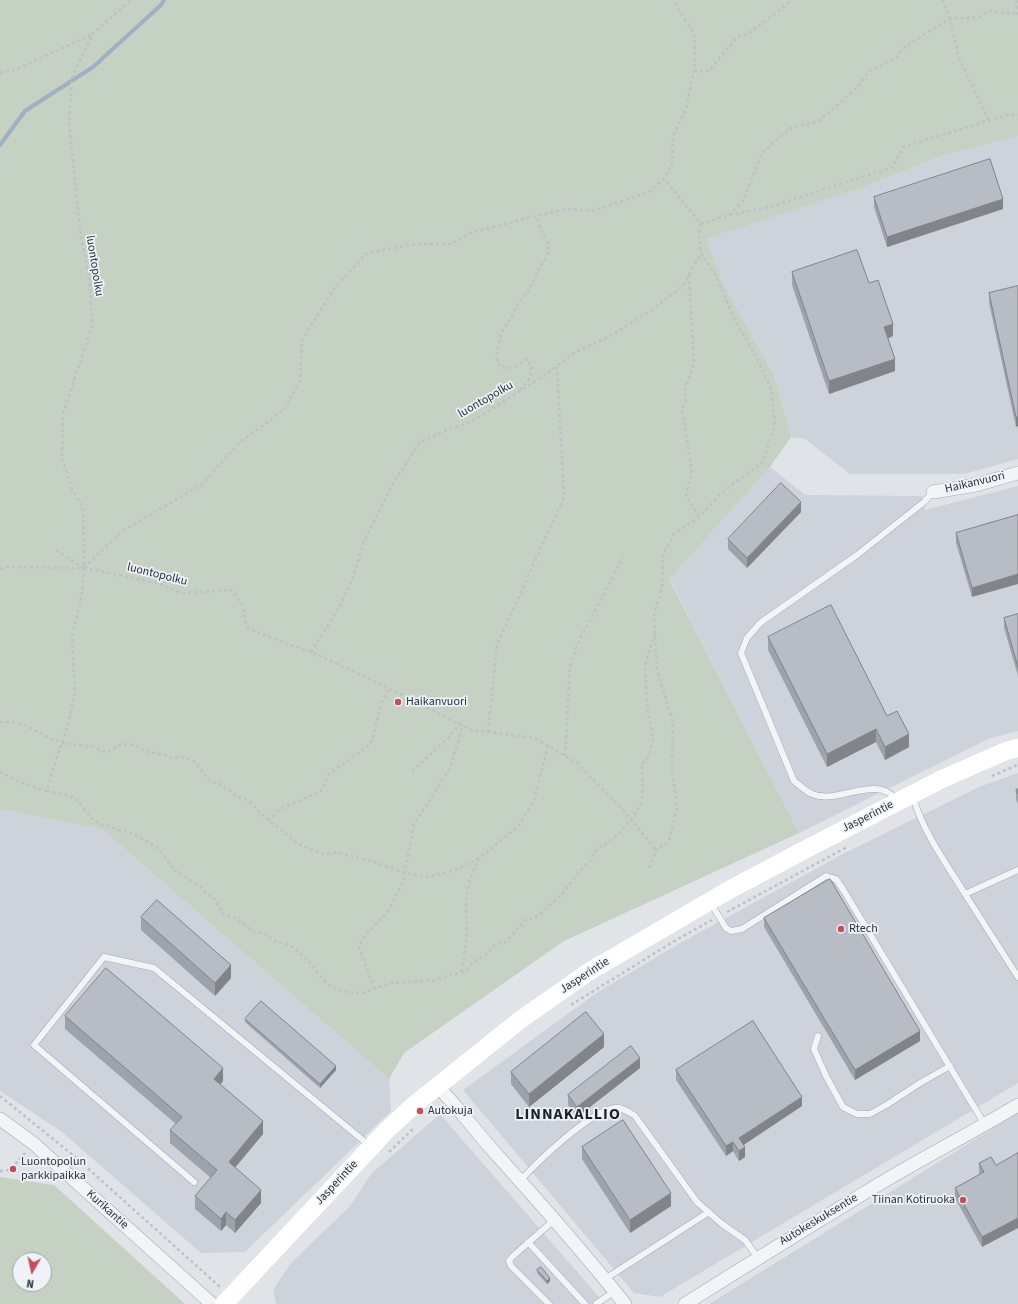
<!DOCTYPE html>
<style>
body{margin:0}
#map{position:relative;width:1018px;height:1304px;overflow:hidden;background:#e0e3e8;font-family:"Source Sans 3",sans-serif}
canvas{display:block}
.north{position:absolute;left:12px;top:1252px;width:40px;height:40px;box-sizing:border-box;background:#eff2f6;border:1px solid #a0a5ac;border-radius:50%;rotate:189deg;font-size:11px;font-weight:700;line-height:16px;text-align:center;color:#2a313e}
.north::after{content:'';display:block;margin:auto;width:14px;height:18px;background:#c44e5e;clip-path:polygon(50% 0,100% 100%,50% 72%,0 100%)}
</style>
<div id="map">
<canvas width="1018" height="1304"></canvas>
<div class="north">N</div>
</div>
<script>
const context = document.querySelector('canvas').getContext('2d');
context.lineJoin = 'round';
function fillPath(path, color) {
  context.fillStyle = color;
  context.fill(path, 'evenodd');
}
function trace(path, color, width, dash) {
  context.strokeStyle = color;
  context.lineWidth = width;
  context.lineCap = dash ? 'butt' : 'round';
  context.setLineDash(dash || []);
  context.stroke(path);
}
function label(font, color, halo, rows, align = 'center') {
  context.font = font + ' "Source Sans 3",sans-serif';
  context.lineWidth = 3.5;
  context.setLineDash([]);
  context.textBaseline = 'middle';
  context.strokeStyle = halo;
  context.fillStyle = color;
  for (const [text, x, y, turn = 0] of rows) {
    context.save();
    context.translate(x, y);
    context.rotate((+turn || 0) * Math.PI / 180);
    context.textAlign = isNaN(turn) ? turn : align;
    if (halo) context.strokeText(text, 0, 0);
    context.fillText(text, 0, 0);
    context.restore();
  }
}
fillPath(new Path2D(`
 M1018,136V459L964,474H850L805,439L791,437L774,375L724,285L706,239L864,187L941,156Z
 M770,467L805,495L922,496L925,510L1018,486V731L988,739L799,833L669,578Z
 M1018,773V1083L660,1297L634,1293L463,1090L598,992L682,942L843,854L979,787Z
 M0,809L102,829L389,1079L391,1111L245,1252L201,1253L62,1132L0,1091Z
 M1018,1113V1304H709Z
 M440,1114L605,1304H276L273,1290L291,1263L350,1206L371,1174Z`), '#ced2da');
fillPath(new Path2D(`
 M0,0H1018V136L941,156L864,187L706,239L724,285L774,375L791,437L770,467L669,579L799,833L564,941L404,1053L389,1079L102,829L0,809Z
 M0,1177L54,1185L185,1304H0ZM20,1260H44V1284H20Z`), '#c5d1c2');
trace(new Path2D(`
 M0,145L25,111L93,67L161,5L164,0`), '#9db0c5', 4);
const service = new Path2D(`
 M913,797C923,832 946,863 965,894L1018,870
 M897,800C876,773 839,805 812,794C805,791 800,785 794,781L741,653L747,638L760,623L857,555L924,502L933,492
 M965,894L1018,977
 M710,902L726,928L731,931L742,929L826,876L836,879L844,891L985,1125
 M818,1036L814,1049L826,1076L843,1107L857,1114H870L888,1104L920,1083L950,1066
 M520,1181C537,1162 590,1111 615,1108C622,1107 629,1112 635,1116L697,1202L722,1224L745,1240L758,1258
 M194,1182L34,1045L104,957L154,968L370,1146
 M528,1242L585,1304
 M605,1279L709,1212
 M549,1304L511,1266L509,1261L512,1257L554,1220
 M596,1304L615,1291`);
const minor = new Path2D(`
 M933,492L976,485L1018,473
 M437,1086C458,1107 477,1133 497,1155C541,1204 584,1253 625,1304
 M0,1119L33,1143L212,1304
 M685,1304C752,1262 819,1220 886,1180C930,1154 975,1131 1018,1105`);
trace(service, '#a6aab2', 7);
trace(minor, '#a6aab2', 14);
trace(new Path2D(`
 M942,0L950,19L959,58L989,121
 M1016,0L1018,16
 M694,71H709L738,36L746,35L768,19L792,0
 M0,73L17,69L93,34
 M729,215L743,201L762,153L792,127L818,122L856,89L870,70L895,59L906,46L950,19L979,17L989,11L1018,14
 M701,224L729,215L773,206L893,167L903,147L1007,115H1018
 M689,275L694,363L685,390L686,401L682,410L692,472L686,495L699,517
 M520,390L530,378L532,366L526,359L515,367L504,368L497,363V353L501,333L509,321L518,303L529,291L539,269L548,255L549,244L542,232L536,216
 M56,550L84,568
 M84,568L122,531L200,486L239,443L285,409L300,381L302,340L336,286L367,253L416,244H452L470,233L536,216L566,209L593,211L649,192L664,178L672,163L673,136L686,109L695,65L694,34L673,0
 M0,569L7,567L84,568L157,583L181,593L232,590L242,605L247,627L263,635L311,652L389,688L471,730L535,738L577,763L624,811L656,850
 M311,652L340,606L353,577L364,542L394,482L420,442L444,431L471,422L545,375L574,353L608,337L651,311L683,286L701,253
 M0,722H10L25,725L47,737L62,743L95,747L104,752L112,750L117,746L125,744L135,745L144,751L165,755L172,758L184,757L195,762L210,781L222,785L237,796L252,803L259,812L298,844L323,854L336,852L371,861L405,873L428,877L453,871L480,858L519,825L534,800L548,746
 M488,732L497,645L564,497L557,367
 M565,756L570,667L578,643L623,557
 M412,771L448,738L460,723
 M0,772L17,781L47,791L56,759L67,729L75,691L72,637L82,594L84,568L83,508L72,489L62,459L63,414L92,326L90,281L81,238L69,123L72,78L93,33L131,0
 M992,776L1017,765
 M47,791L70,796L77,800L91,818L100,824L134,834L155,846L165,856L174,870L199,885L206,893L213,897L224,915L236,918L254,932L266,934L275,941L290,945L306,958L326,983L335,989L360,994L391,983L436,980L446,976L464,972L473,962L488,953L494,945L506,942L525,920L535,918L549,906L562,894L579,872L591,860C592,849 602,847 610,841C618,835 634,817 639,808C645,794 642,779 642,764L649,756L653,741L647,705L645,665L655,632
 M269,821L280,809L321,791L328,775L371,744L382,702L389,688
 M649,868L656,850L669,841L677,807L672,771L673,722L657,670L654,615L662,587L663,554L674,534L699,517L721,493L762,463L775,425L771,388L752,349L736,322L715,274L701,253L699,237L701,224L664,178
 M727,912L847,847
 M461,972C464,957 467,941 467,925C467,918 465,911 466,903C467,888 471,871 480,859
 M374,989L359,947L362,939L389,910L403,882L414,824L450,768L463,725
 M571,1005L676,940L712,920
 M0,1096L74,1156L220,1287
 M389,1152L414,1128
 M0,1171L10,1170L25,1153`), '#bec1c6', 2.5, [3, 3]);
trace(service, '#f2f4f6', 6);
trace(minor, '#f2f4f6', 13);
trace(new Path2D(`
 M224,1304L387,1130L414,1105L520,1020L590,971L729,890L812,846L940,780L1006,751L1018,748`), '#fff', 18);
fillPath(new Path2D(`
 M874,197L1003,209L887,247L874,207Z
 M792,272L869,283L893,336L888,338L895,371L829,394L792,285Z
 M1018,286L1016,427L989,303V293Z
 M801,512L747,568L728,549V539Z
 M1018,515L972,597L956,543V533Z
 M1018,614V676L1004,628V618Z
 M768,637L887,716L909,747L885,760L876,742L827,767L768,650Z
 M1018,789V804L1016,800V790Z
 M141,917L231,978L215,996L141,930Z
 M764,918L920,1041L855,1080L764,927Z
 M65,1016L223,1081L220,1084L263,1134L235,1167L261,1203L235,1233L226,1225L221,1231L195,1209V1196L211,1178L170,1143V1130L176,1124L65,1029Z
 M245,1019L336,1070L320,1088L245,1022Z
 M604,1047L529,1107L511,1084V1072Z
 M640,1068L577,1117L568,1105V1095Z
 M676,1070L802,1106L743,1145L745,1157L739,1161L733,1151L726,1156L676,1080Z
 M582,1147L671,1206L630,1233L582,1159Z
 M979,1163L996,1165L982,1247L955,1198V1188L980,1174L979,1173Z
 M537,1270L550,1281L547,1284L537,1273Z`), '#9ea2a9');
fillPath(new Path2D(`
 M1003,199V209L887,247V237Z
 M893,324V336L884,340V327Z
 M895,359V371L829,394V381Z
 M1016,417H1018V426L1016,427Z
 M801,502V512L747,568V558Z
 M1018,574V584L972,597V588Z
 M876,729V742L827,767V754Z
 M909,734V747L885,760V747Z
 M231,965V978L215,996V983Z
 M920,1031V1041L855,1080V1070Z
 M604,1034V1047L529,1107V1094Z
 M640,1058V1068L577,1117V1107Z
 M336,1066V1070L320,1088V1084Z
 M223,1068V1081L214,1092V1079Z
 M802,1097V1106L739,1148V1138Z
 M263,1121V1134L229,1175V1162Z
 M733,1142V1151L726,1156V1146Z
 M745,1147V1157L739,1161V1151Z
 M261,1190V1203L235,1233V1220Z
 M671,1193V1206L630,1233V1220Z
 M226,1212V1225L221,1231V1219Z
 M1018,1218V1228L982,1247V1237Z
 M550,1278V1281L547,1284V1281Z`), '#818489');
const building = new Path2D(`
 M990,159L1003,199L887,237L874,197Z
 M857,250L869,283L878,280L893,324L884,327L895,359L829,381L792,272Z
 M1018,286V417H1016L989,293Z
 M781,483L801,502L747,558L728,539Z
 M1018,515V574L972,588L956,533Z
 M831,605L887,716L897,711L909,734L885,747L876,729L827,754L768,637Z
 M1018,614V667L1004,618Z
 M1018,789V794L1016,790Z
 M830,879L920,1031L855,1070L764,918Z
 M157,900L231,965L215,983L141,917Z
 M106,968L223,1068L214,1079L263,1121L229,1162L261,1190L235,1220L226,1212L221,1219L195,1196L217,1170L170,1130L182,1117L65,1016Z
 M261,1001L336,1066L320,1084L245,1019Z
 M586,1012L604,1034L529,1094L511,1072Z
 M753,1021L802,1097L739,1138L745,1147L739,1151L733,1142L726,1146L676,1070Z
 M631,1046L640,1058L577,1107L568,1095Z
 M623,1120L671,1193L630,1220L582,1147Z
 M1018,1153V1218L982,1237L955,1188L984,1172L979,1163L991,1157L996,1165Z
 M541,1267L550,1278L547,1281L537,1270Z`);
fillPath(building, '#b8bcc4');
trace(building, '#818489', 1);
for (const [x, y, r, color] of [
 [398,702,4,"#c44e5e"],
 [841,929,4,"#c44e5e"],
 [420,1111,4,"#c44e5e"],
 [13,1169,4,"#c44e5e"],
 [963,1200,4,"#c44e5e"]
]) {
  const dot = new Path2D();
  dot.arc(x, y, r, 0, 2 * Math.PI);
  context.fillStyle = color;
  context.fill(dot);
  trace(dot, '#eff2f6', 1.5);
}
label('12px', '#2a313e', '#eff2f6', [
 ["luontopolku",94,266,81],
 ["luontopolku",486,400,-30],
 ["Haikanvuori",975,483,-13],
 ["luontopolku",157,575,14],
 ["Jasperintie",868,817,-27],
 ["Jasperintie",585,976,-33],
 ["Jasperintie",337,1183,-47],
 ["Kurikantie",107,1210,42],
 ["Autokeskuksentie",819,1220,-31]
]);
label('12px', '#2a313e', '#eff2f6', [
 ["Haikanvuori",406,702],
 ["Rtech",849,929],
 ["Autokuja",428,1111],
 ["Luontopolun",21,1162],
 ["parkkipaikka",21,1176],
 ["Tiinan Kotiruoka",955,1200,"right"]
], 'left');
context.letterSpacing = '1px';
label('bold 16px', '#1c222f', '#eff2f6', [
 ["LINNAKALLIO",568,1115]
]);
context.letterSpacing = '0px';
</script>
